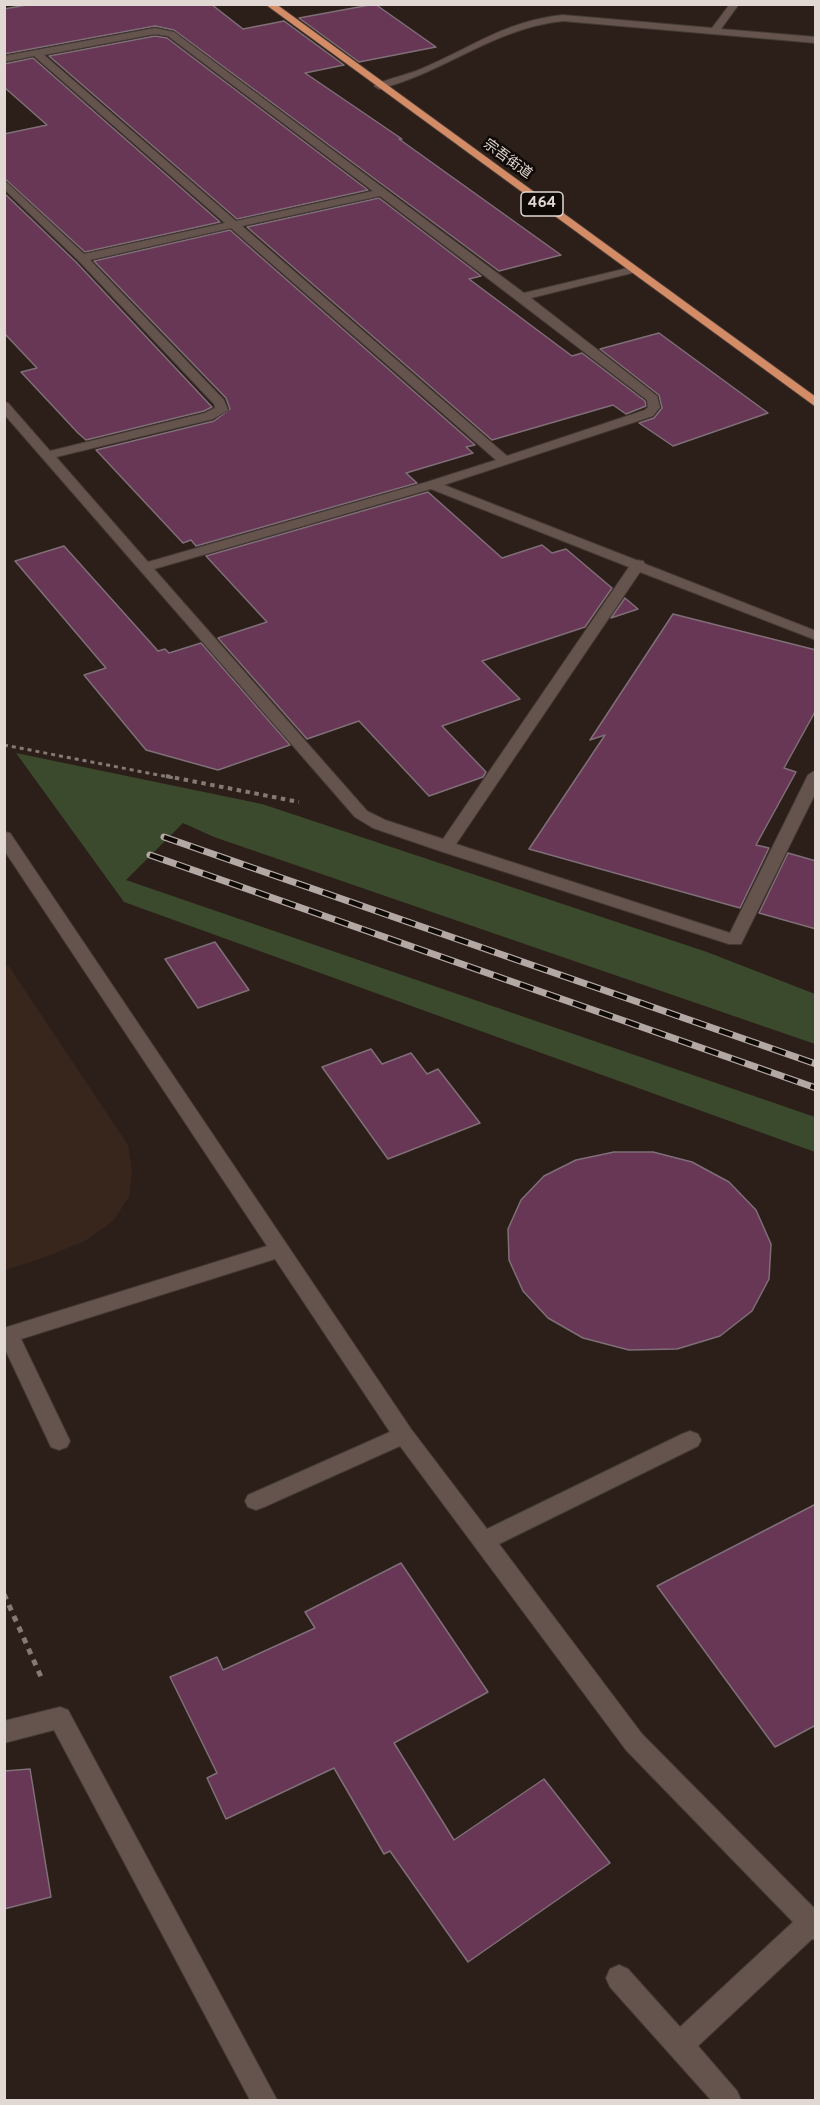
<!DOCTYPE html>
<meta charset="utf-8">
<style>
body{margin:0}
#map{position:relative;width:820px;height:2105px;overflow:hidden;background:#2c1e18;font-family:Overpass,sans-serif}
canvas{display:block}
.frame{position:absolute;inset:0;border:6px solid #e1d7d3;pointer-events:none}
</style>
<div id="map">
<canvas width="820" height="2105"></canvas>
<div class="frame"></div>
</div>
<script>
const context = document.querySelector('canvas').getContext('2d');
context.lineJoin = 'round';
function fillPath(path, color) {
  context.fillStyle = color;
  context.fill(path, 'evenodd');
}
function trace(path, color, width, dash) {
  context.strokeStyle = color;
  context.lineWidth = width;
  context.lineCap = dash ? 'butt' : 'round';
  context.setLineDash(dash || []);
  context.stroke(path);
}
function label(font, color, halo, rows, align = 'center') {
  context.font = font + ' Overpass,"Noto Sans JP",sans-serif';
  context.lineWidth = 5;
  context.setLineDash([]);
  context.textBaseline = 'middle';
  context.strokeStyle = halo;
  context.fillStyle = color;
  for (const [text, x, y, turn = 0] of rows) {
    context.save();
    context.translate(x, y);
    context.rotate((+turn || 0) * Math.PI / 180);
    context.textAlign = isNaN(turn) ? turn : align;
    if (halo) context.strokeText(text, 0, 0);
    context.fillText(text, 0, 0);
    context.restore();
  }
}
fillPath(new Path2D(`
 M8,965L128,1145L132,1171L129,1197L113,1221L85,1241L43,1258L5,1270L4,966Z`), '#38261d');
fillPath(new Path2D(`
 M16,753L262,804L707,952L815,994V1044L214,837L183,823L126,880L815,1117V1152L124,902Z`), '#3b4a2d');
const building = new Path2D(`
 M32,4H211L243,29L284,21L344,65L305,73L402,139H399L561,255L499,271L174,30L155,26L4,54V9Z
 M375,4L436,47L359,62L299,18Z
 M155,36L167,38L368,190L237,219L49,56Z
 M33,58L220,222L85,252L4,178V134L47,125L4,87V64Z
 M4,193L76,262L212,407L204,411L86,440L78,433L21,372L37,368L4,333Z
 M379,198L481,276L469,279L572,356L582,353L645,401L646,406L626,414L613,405L492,440L247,227Z
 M230,230L475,445L466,447L473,453L406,473L417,483L196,546L191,540L183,543L96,450L214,421L230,409L226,398L94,261Z
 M659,333L768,413L673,446L639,423L654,418L662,408L659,395L600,349Z
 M428,492L502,558L542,545L552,553L566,549L612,588L585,627L482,661L520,699L442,726L486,772L483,777L429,796L359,721L307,739L218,638L267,622L206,556Z
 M64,546L158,651L165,649L169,653L201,643L290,745L218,770L146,750L84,675L106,668L15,561Z
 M625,598L638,609L611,618Z
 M673,614L816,650V710L784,768L796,772L756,845L769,848L740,908L529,849L605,735L590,740Z
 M788,853L816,861V929L759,913Z
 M215,942L249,990L198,1008L165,959Z
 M371,1049L382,1064L411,1053L427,1074L438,1069L480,1123L388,1159L322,1067Z
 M614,1152H653L692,1162L729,1182L756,1210L771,1244L769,1279L752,1311L720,1336L677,1349L629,1350L583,1338L548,1318L523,1291L509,1260L508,1229L521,1200L544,1176L576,1160Z
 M816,1504V1725L775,1747L657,1586Z
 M401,1563L488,1692L394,1743L454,1840L544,1779L610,1863L468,1962L390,1851L384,1854L334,1768L226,1819L207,1778L217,1773L170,1677L217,1657L223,1670L315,1628L305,1612Z
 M30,1769L51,1897L4,1909V1771Z`);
fillPath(building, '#673755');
trace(building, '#7f6f78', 1.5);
const minor = new Path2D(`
 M730,4H739L721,29L816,37V43L563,21C494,28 446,72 379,89L374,86C384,79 408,75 421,69C473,47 505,21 563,15L712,28Z
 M155,28L174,32L524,293L632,267L638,270L636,272L531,298L657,396L660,407L653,416L444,485L636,560L643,561L645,564L816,631V640L640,572L456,844L730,933L808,775L816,770V792L741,944H729L440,851L373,828L355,817L4,414V402L8,403L50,451L205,413L215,408L214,404L78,260L4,189V180L84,254L225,223L34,56L4,62V56ZM155,34L168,36L373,191L236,221L44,55ZM380,196L647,400L648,407L645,410L507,456L242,226ZM231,228L496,460L427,482L148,562L56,457L213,419L228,410L224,400L90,260ZM431,489L629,567L443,839L385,820L367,811L154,569Z
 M4,832L10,833L411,1429L487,1529L682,1434L690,1431L698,1434L701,1440L698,1446L499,1544L642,1734L816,1910V1940L812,1939L698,2046L737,2091L741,2100H711L610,1987L606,1978L610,1969L619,1965L628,1969L680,2027L793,1922L626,1750L400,1446L264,1507L256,1510L248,1507L245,1501L248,1495L390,1432L275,1259L21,1339L70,1441L67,1447L59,1450L51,1447L4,1347V1328L267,1246L4,850Z
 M60,1707L68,1710L277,2100H250L54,1730L4,1743V1721Z`);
const highway = new Path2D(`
 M265,4H276L816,397V407Z`);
trace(minor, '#453a36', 2);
trace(highway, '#453a36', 2);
trace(new Path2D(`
 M4,745L174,778`), '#857974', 3, [4, 4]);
trace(new Path2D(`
 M166,776L299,802`), '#857974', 4, [4.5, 4.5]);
trace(new Path2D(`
 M4,1594L42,1679`), '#857974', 5, [6, 6]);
fillPath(minor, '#64544d');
fillPath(highway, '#d38c66');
const rail = new Path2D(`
 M164,837L816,1064
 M150,855L816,1088`);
trace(rail, '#b3a8a4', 7);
trace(rail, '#100a07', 4.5, [14]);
label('14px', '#e1d7d3', '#100a07', [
 ["宗吾街道",507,160,36]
]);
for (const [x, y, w] of [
 [542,204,42]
]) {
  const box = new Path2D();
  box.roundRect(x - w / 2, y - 12, w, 24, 4.5);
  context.fillStyle = '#100a07';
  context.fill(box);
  trace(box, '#e1d7d3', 1.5);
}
label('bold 15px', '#e1d7d3', null, [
 ["464",542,204]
]);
</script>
